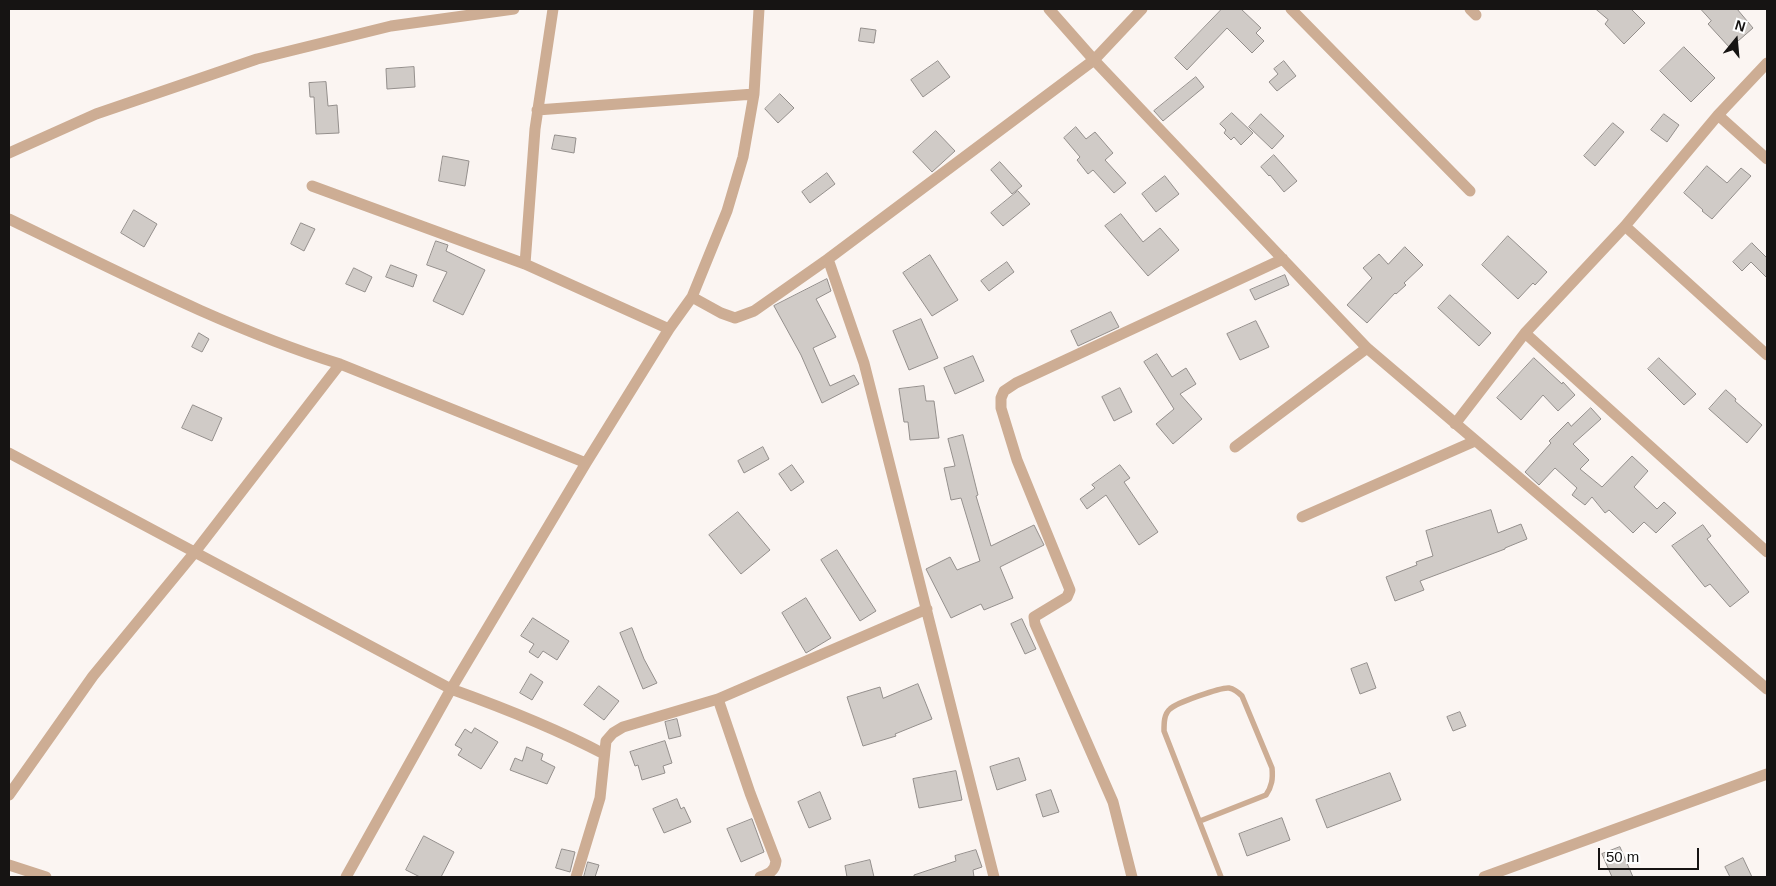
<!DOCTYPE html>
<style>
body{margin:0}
#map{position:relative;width:1776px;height:886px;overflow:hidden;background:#fbf5f2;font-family:Arial,sans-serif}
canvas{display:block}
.frame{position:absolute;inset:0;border:10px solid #161413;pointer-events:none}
.north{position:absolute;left:1711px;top:15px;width:50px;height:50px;-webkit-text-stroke:4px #fff;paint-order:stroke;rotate:17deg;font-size:14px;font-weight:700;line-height:20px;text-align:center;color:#161413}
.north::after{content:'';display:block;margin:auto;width:18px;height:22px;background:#161413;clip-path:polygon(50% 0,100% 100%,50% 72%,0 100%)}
.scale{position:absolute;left:1598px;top:848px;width:101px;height:22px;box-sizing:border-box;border:2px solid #161413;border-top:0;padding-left:6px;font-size:15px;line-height:18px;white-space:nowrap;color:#161413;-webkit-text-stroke:4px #fff;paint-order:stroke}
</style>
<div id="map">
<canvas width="1776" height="886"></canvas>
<div class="frame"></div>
<div class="north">N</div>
<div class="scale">50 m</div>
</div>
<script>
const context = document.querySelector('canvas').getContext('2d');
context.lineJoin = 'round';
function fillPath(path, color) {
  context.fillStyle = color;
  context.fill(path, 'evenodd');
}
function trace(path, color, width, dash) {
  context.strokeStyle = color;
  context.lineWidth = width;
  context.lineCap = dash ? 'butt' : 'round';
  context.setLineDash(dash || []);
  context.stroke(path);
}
const building = new Path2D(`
 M1222,9H1241L1261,28L1256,33L1264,41L1252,53L1227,28L1187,70L1175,58Z
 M1596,9H1631L1645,23L1624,44L1605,24L1608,20Z
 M1701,9H1737L1753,28L1730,48L1708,24L1711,21Z
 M861,28L876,30L874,43L859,41Z
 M1684,47L1715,78L1691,102L1660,71Z
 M938,61L950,77L923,97L911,80Z
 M1284,61L1296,76L1277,91L1269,82L1278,74L1274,69Z
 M414,67L415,87L387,89L386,69Z
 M1196,77L1204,87L1163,121L1154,111Z
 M326,82L328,106L337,105L339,133L316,134L314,97H310L309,83Z
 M780,94L794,108L778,123L765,109Z
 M1232,113L1253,133L1241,145L1234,137L1231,140L1224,133L1226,130L1220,124Z
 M1261,114L1284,136L1272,149L1249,127Z
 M1664,114L1679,125L1667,142L1651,130Z
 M1613,123L1624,132L1595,166L1584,156Z
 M1076,127L1086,139L1095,132L1113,153L1105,160L1126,183L1114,193L1093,170L1088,174L1077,160L1080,157L1064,138Z
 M936,131L955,151L932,172L913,152Z
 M555,135L576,138L574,153L552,149Z
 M1274,155L1297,181L1284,192L1270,175L1269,176L1261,167Z
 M443,156L469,161L465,186L439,181Z
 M1000,162L1022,186L1012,194L991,170Z
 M1707,166L1727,183L1741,168L1751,176L1712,219L1702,211L1703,210L1684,193Z
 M827,173L835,184L810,203L802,192Z
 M1165,176L1179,194L1156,212L1142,194Z
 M1018,191L1030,204L1003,226L991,213Z
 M134,210L157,224L144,247L121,233Z
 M1121,214L1143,242L1160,228L1179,250L1148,276L1105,226Z
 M301,223L315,229L304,251L291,244Z
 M1508,236L1547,272L1535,285L1533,283L1518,299L1482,265Z
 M436,241L448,245L446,251L485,270L463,315L433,301L447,272L427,265Z
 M1752,243L1767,258V278L1751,262L1742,271L1733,262Z
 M1405,247L1423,265L1404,283L1406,285L1396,294L1395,293L1367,323L1347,305L1372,278L1363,268L1379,254L1388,264Z
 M930,255L958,300L932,316L903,273Z
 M1007,262L1014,272L989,291L981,281Z
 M391,265L417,275L413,287L386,277Z
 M354,268L372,277L365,292L346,284Z
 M1285,275L1289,285L1255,300L1250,290Z
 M827,279L831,291L816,299L836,337L813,348L830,386L854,375L859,384L822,403L801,355L774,306Z
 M1450,295L1491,333L1479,346L1438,308Z
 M1111,312L1119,327L1078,346L1071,331Z
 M921,319L938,358L909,370L893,331Z
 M1256,321L1269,347L1240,360L1227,334Z
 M199,333L209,339L202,352L192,347Z
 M1157,354L1172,377L1186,368L1196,384L1180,394L1202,419L1173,444L1156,424L1174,409L1144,362Z
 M973,356L984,381L955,394L944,368Z
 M1534,358L1562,384L1563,382L1575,395L1558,411L1543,395L1521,420L1497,398Z
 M1659,358L1696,394L1684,405L1648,369Z
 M924,386L926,401H934L939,438L910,440L908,422H904L899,389Z
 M1120,388L1132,412L1114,421L1102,397Z
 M1726,390L1736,399L1735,401L1762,425L1747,443L1709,409Z
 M193,405L222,418L212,441L182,428Z
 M1591,408L1601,419L1573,444L1589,460L1580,469L1602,487L1632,456L1648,471L1634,487L1657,509L1664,502L1676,513L1656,533L1644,522L1633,533L1609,510L1605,513L1592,497L1585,505L1572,495L1577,488L1555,468L1539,485L1525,472L1551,443L1549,441L1568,422L1571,426Z
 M963,435L978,495L976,496L991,546L1034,525L1044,545L1000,567L1013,598L984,610L981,604L951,618L926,569L950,557L957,570L980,561L961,498L951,500L944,468L955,466L948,439Z
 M763,447L769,459L744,473L738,461Z
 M792,465L804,482L791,491L779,474Z
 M1120,465L1130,478L1124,482L1158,532L1139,545L1106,495L1087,509L1080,499L1095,488L1092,485Z
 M1491,510L1498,533L1521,524L1527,539L1505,548V549L1420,581L1424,590L1395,601L1386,577L1417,565L1416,562L1433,556L1426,531Z
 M738,512L770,550L741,574L709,535Z
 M1703,525L1711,536L1707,539L1749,592L1730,607L1710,584L1705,587L1672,546Z
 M837,550L876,611L860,621L821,560Z
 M806,598L831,638L806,653L782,613Z
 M533,618L569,641L557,660L543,651L538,658L529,652L534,644L521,636Z
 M1022,619L1036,649L1025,654L1011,624Z
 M632,628L644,659L657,683L643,689L620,633Z
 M1367,663L1376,688L1360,694L1351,669Z
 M531,674L543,682L532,700L520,693Z
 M918,684L932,719L895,734L896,736L863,746L847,697L880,687L883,698Z
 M599,686L619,701L604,720L584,705Z
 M1460,712L1466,726L1453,731L1447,717Z
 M677,719L681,736L669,739L665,722Z
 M475,728L498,742L481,769L458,755L462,749L455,745L465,729L471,733Z
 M665,741L672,763L663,766L665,773L642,780L638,765L635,766L630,752Z
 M527,747L543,754L541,760L555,767L547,784L510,770L515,758L522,761Z
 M1019,758L1026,780L997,790L990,767Z
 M956,771L962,800L919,808L913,779Z
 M1390,773L1401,800L1327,828L1316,800Z
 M1051,790L1059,812L1043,817L1036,795Z
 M820,792L831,819L809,828L798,802Z
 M677,799L681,809L684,807L691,822L664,833L653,809Z
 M1282,818L1290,840L1247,856L1239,834Z
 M752,819L764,852L741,862L727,829Z
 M424,836L454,852L441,877H420L406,870Z
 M1620,847L1633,877H1612L1602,854Z
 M562,849L575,852L570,872L556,868Z
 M976,850L982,867L973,870L974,877H914V875L956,861L955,856Z
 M1743,858L1752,877H1730L1725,867Z
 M870,860L874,877H847L845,866Z
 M588,862L599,865L595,877H584Z`);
fillPath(building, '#d0cbc7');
trace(building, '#948f8c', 1);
trace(new Path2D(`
 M1200,821L1266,795C1272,786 1273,779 1272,768L1242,696C1238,692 1234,689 1229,688C1221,687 1176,703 1170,709C1164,714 1164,723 1164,731L1221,877`), '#cdad94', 5.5);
trace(new Path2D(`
 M1049,9L1094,60L1367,348L1767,689
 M1291,9L1470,191
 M1470,9L1476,15
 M537,110L754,94
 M1718,115L1767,159
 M9,153L96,114L257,59L391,26L514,9
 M312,186L525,264L669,329
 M9,219C117,271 225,328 340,364L586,463
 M1625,226L1767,355
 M828,259L864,363L994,877
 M525,264L535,129L553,9
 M692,297L721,313L735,318L754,311L828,259L1094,60L1142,9
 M1525,333L1767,552
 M1455,424L1525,333L1625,226L1718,115L1767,63
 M1235,447L1367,348
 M9,453L451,689C504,708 555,728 604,754
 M1302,517L1475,441
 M718,699L750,793L776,861C775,871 769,874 760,877
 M9,795L93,676L195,552L340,364
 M9,865L46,877
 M346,877L451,689L586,463L669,329L692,297L727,211L743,157L754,94L759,9
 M576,877L600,798L606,741L613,733L623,727L718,699L927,609
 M1132,877L1113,802L1035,624L1034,617L1067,597L1070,590L1017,460L1001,408V398L1004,391L1016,383L1283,259
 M1484,877L1767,774`), '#cdad94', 11);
</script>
